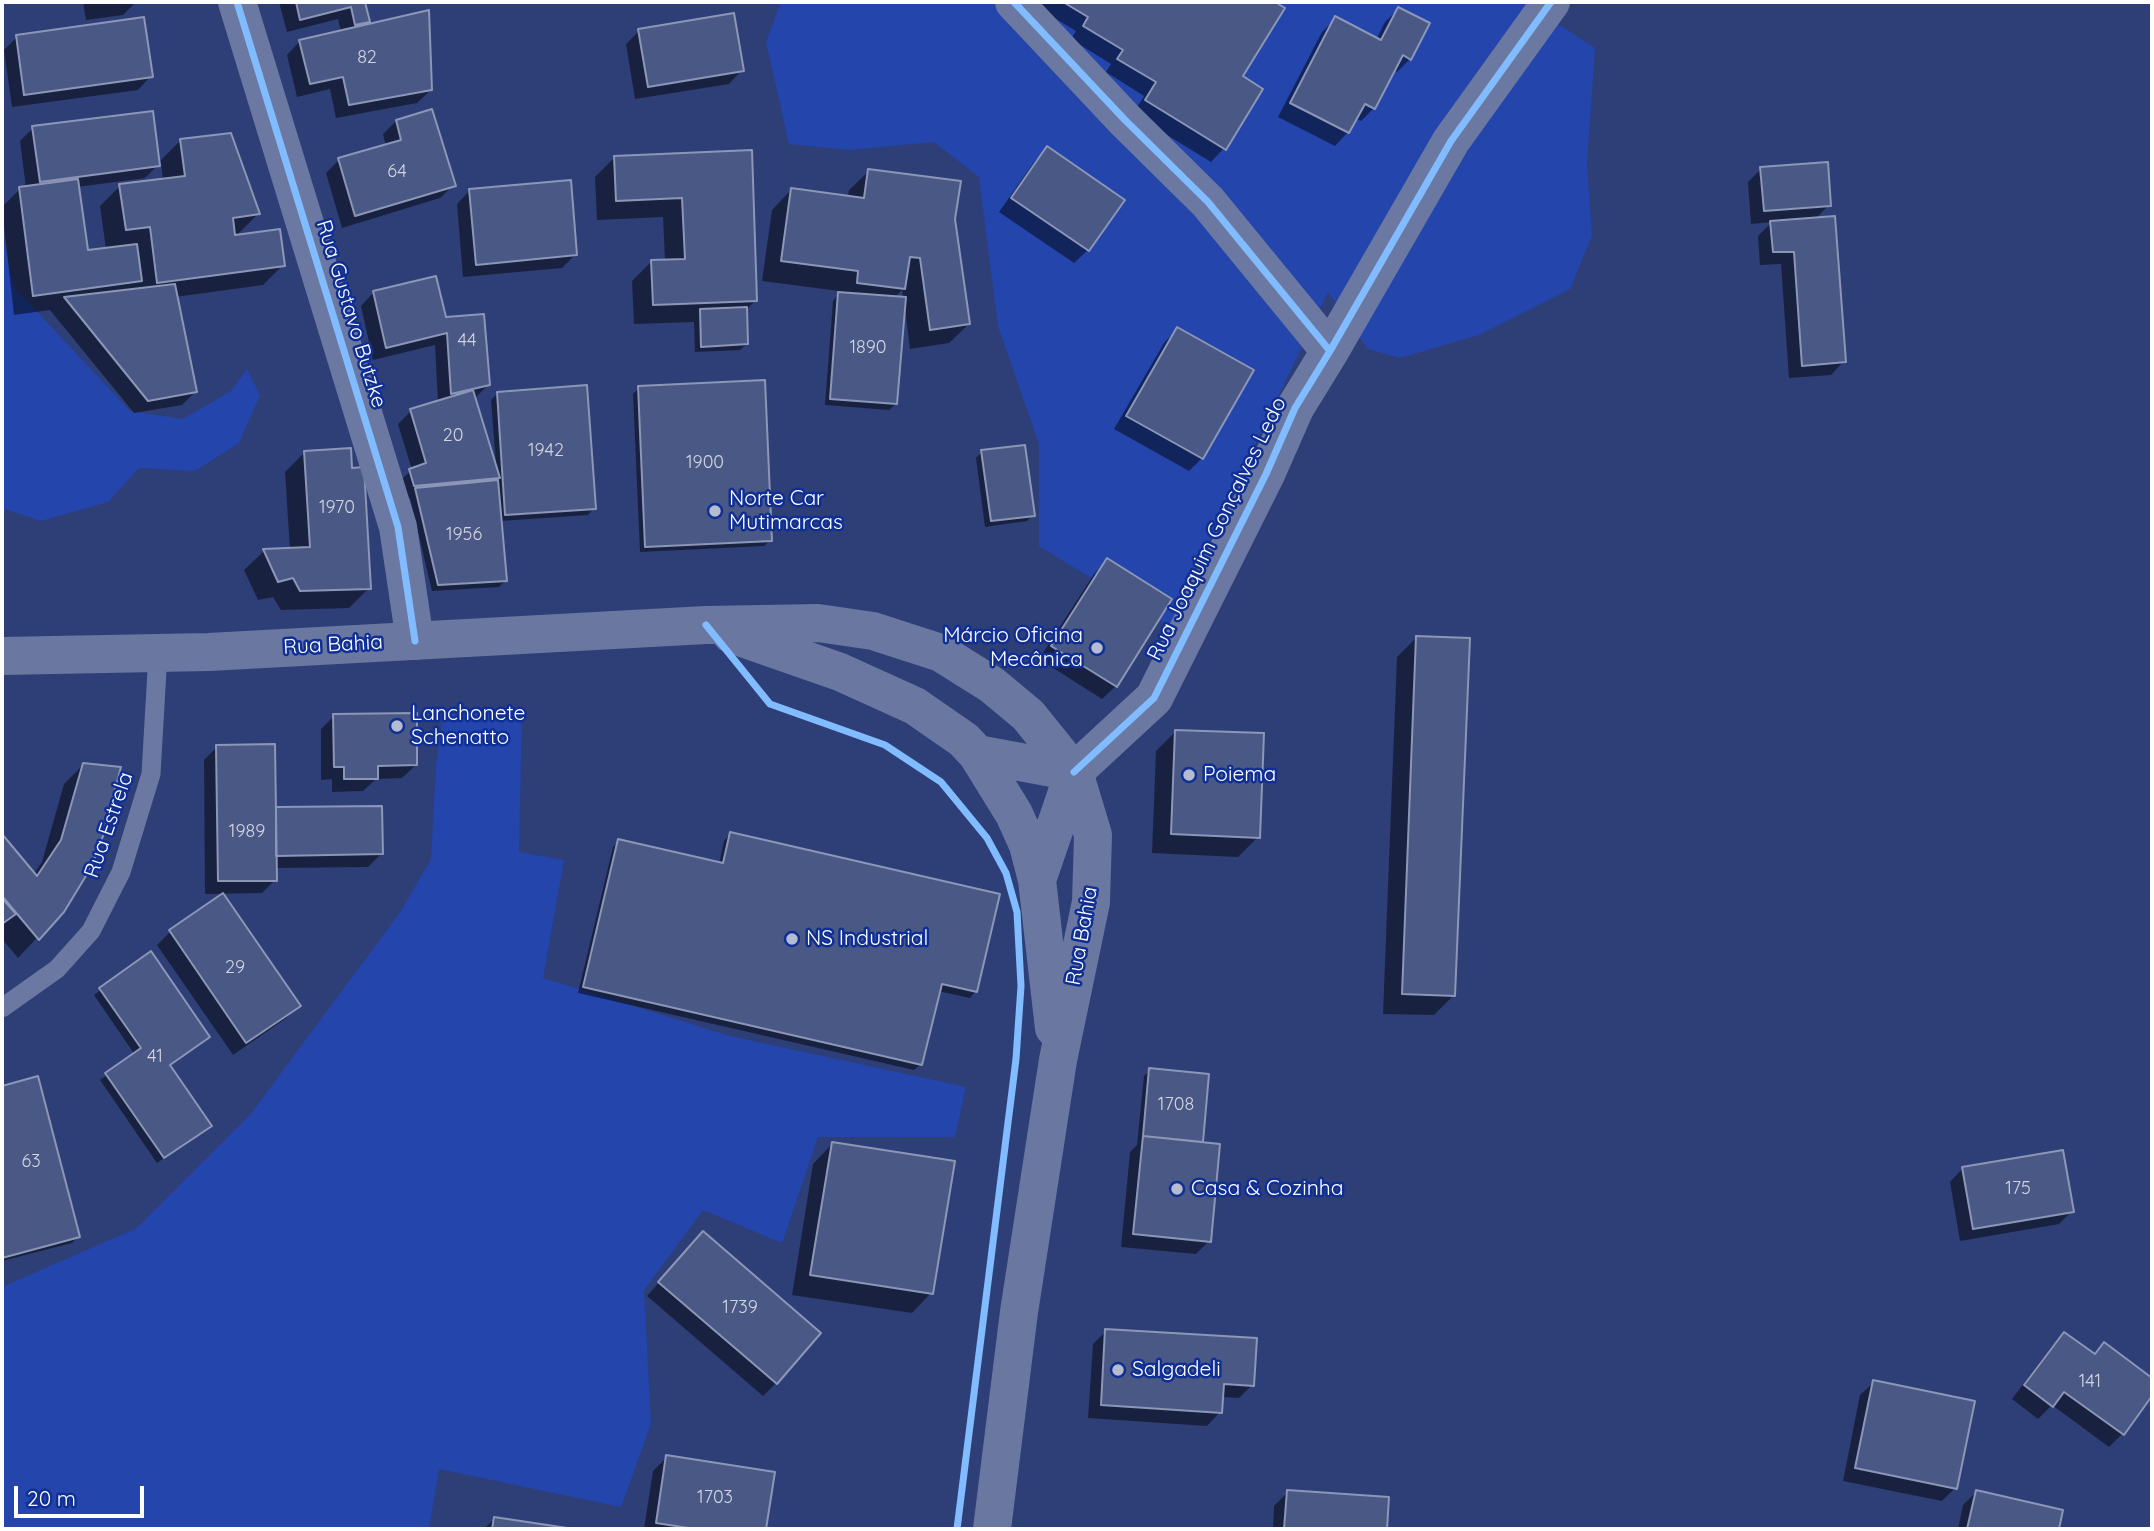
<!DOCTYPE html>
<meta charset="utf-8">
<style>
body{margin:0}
#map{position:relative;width:2154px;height:1531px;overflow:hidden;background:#2e3f77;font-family:Quicksand,sans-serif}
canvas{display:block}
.frame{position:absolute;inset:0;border:4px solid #fff;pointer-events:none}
.scale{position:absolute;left:14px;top:1486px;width:130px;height:32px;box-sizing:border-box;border:4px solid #fff;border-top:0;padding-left:9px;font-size:21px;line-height:24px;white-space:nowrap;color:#fff;-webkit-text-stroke:5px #102f95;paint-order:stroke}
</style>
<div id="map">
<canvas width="2154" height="1531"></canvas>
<div class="frame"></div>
<div class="scale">20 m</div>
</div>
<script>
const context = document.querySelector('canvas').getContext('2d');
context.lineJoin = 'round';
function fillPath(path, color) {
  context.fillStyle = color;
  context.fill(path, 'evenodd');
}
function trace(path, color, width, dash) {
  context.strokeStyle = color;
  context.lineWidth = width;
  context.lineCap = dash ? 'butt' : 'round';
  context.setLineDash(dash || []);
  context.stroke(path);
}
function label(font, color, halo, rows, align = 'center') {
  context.font = font + ' Quicksand,sans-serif';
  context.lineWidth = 5;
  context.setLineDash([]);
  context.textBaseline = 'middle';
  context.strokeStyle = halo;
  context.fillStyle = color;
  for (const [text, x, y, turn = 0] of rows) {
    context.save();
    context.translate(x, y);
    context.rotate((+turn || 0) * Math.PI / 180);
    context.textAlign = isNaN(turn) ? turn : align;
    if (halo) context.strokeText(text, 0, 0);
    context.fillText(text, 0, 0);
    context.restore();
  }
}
fillPath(new Path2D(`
 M781,2H1534L1533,8L1595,48L1587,163L1592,236L1570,289L1479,335L1400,358L1368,349L1328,292L1169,626L1039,546V444L998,326L979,177L934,142L850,150L789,144L766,42Z
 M2,233L14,287L130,411L183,419L231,391L247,369L260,395L239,443L195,471L139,468L108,502L41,521L2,508Z
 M522,708L519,852L564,860L543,978L730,1036L966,1087L955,1137H818L782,1243L703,1210L644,1290L651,1424L621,1507L439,1469L429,1529H2V1287L137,1228L250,1115L401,911L431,859L436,766L443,715Z`), '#2345ac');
fillPath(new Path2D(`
 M83,2H136L123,15L86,20Z
 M279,2H363L368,21L361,28L431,90L417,103L336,118L330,89L297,97L287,55L300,41L341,32L338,19L287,32Z
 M1039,2H1272L1282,8L1240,77L1224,148L1211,162L1133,114L1144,96L1106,72L1111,64L1071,39L1076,31L1036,7Z
 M1398,9L1410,59L1397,72L1393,70L1374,108L1361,121L1355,118L1348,132L1335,146L1278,117L1322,32L1335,19L1376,40L1385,22Z
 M639,31L742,70L729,84L635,99L626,44Z
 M17,37L151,76L138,90L12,107L4,50Z
 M396,121L454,185L440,198L342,228L326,173L339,160L386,146L383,134Z
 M33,128L158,163L181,140L258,214L236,236L283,265L263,285L175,297L195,392L182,405L134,413L50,310L14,315L2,207L20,189L26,188L20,141ZM161,162L163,180L120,186L100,206L106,249L86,252L77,187L145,178Z
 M1047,149L1122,200L1088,250L1074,263L999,212L1034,162Z
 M750,152L756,300L745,311L747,344L740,350L695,352L694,322L634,324L632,281L652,261H665L663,217L597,220L595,177L615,157Z
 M1761,169L1829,205L1815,219L1844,361L1831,375L1789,378L1781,264L1760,265L1758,236L1772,222L1751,224L1748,182Z
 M869,171L969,324L949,343L910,349L905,308L896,404L889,410L825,405L833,301L838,295L839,291L762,281L772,210L791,190L848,197L849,190ZM902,290L903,299L894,298Z
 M470,190L575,255L562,268L463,277L457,204Z
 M374,292L445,319L488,385L474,399L496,464L491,400L497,394L594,508L588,515L500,521L505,581L499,587L432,591L410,498L401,499L396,484L412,470L398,424L411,411L438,403L435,345L373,360L361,306Z
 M1177,329L1202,458L1189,471L1114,429L1164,343Z
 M639,388L770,540L764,546L640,552L633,394Z
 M305,452L351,470L369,588L349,608L281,610L273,597L258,600L244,570L264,551L290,550L285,472Z
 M982,452L1033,515L1027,521L985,527L976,458Z
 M1107,560L1116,686L1102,699L1039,659L1094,574Z
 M1417,637L1454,995L1434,1015L1383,1014L1397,657Z
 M334,716L416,765L402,778L376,779L363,791L332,792V779L321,780V729Z
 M1176,731L1258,837L1238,857L1152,853L1156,751Z
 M217,747L274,809L381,808L382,853L368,867L275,868V880L262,893L205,894L204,760Z
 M84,764L63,910L18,958L2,939V836L33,875L42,862L64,784Z
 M730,834L976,991L970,998L938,991L921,1064L914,1070L578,993L613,847L619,841L719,864L724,841Z
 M222,896L298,1006L285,1019L233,1055L157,945L170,932Z
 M151,953L208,1037L169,1066L210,1125L157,1163L100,1080L135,1055L94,995Z
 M1150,1070L1207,1075L1201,1144L1209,1241L1196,1254L1121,1247L1130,1152L1137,1145L1144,1076Z
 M36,1079L78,1237L72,1243L2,1261V1088Z
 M832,1144L931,1293L912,1313L792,1295L813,1164Z
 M1963,1168L2072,1211L2059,1224L1960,1241L1950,1182Z
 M690,1247L776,1383L763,1396L647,1296Z
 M1106,1331L1252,1385L1239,1398L1222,1397L1220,1412L1207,1426L1088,1418L1093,1344Z
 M2065,1334L2093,1355L2104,1344L2152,1378V1394L2122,1434L2109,1447L2052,1405L2038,1419L2012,1399L2051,1347Z
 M1874,1382L1955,1488L1942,1501L1843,1481L1860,1395Z
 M667,1457L773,1474L764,1529H644L653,1471Z
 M1288,1492L1387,1499L1385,1529H1273L1274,1506Z
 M1976,1492L2061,1511L2057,1529H1958L1963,1505Z
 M494,1519L563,1529H484Z`), '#0007');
const building = new Path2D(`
 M296,2H365L370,22L355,25L351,7L300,20Z
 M1063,2H1275L1285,8L1243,76L1263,89L1226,150L1145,100L1156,82L1117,59L1123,50L1083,26L1088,17Z
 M1398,7L1430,23L1411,60L1403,55L1375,109L1365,104L1349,133L1290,103L1335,16L1381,40Z
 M429,10L432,90L349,105L343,77L310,84L299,40Z
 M734,13L744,71L648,87L638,29Z
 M144,17L153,77L24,95L16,35Z
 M432,109L456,186L355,216L338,158L401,140L396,120Z
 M153,111L160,166L40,182L32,126Z
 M231,133L260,214L233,218L235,235L280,229L285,266L157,283L150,227L126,230L119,184L185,176L180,139Z
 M1047,146L1125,200L1089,251L1011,198Z
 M752,150L757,301L653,305L651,260L685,259L682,198L616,201L614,156Z
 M1828,162L1831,206L1764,211L1760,167Z
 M868,169L961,181L955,219L970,324L930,330L920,258L910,257L905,289L857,283L858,271L781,261L791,188L864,198Z
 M78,179L88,250L137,244L142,281L33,296L19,187Z
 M571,180L577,255L476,265L469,189Z
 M1835,216L1846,362L1802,366L1794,252H1773L1770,221Z
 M436,276L446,317L484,314L490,385L451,394L447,333L386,348L373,291Z
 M175,284L197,392L148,401L64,297Z
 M838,292L906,297L897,404L830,399Z
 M747,307L748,344L701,347L700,309Z
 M1177,327L1254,370L1203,459L1126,416Z
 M765,380L772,541L645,547L638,386Z
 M587,385L596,509L505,515L497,392Z
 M473,390L500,478L414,486L409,469L426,463L410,409Z
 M1025,445L1035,516L991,521L981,450Z
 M351,448L352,468L364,467L371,589L300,591L293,578L278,582L263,549L310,547L304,451Z
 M498,480L507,581L438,585L415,488Z
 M1107,558L1172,599L1117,687L1051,646Z
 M1416,636L1470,638L1455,996L1402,994Z
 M417,713V765L378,766V779H344V767H334L333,714Z
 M1175,730L1264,733L1260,838L1171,834Z
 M275,744L277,881H218L216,745Z
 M83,763L121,767L103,836L92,866L64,912L39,940L2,896V834L37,876L61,840Z
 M382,806L383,854L276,856V807Z
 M730,832L1000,894L977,992L942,984L922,1065L583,987L618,839L723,863Z
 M223,893L301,1006L246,1043L169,930Z
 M2,898L16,914L2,924Z
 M151,951L210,1037L170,1065L212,1126L164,1158L105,1073L141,1048L99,988Z
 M1149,1068L1209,1074L1203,1142L1143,1136Z
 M38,1076L80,1237L2,1258V1086Z
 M1143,1136L1220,1144L1211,1242L1133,1234Z
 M832,1142L955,1161L933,1294L810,1275Z
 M2063,1150L2074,1212L1973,1229L1962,1167Z
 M703,1231L821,1333L777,1384L658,1282Z
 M1105,1329L1257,1338L1254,1386L1224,1384L1222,1413L1101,1405Z
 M2064,1332L2095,1354L2104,1342L2152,1378V1396L2124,1435L2064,1392L2053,1407L2024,1385Z
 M1873,1380L1975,1401L1957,1489L1855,1468Z
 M666,1455L775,1472L766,1529H695L656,1523Z
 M1287,1490L1389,1497L1387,1529H1284Z
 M1976,1490L2063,1510L2059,1529H1967Z
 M494,1517L574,1529H492Z`);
fillPath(building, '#4a5885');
trace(building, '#8c96b7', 2);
trace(new Path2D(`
 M2,1008L57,969L91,931L121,872L151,774L158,653`), '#6b79a2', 19);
trace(new Path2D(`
 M237,2L398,527L415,641
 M1014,2L1125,120L1208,202L1330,351
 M1074,772L1154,698L1266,474L1295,408L1330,351L1451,141L1551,2`), '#6b79a2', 38);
trace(new Path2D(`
 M731,634L840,672L915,706L964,740L977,754L1014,814L1028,845L1037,880L1054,1028
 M2,656L209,652L706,625L818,623L873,631L941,653L992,685L1028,715L1074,772L1093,835L1091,902L1058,1060L1019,1312L992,1529
 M977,754L1074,772
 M1037,880L1074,772`), '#6a77a0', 38);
trace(new Path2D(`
 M237,2L398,527L415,641
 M1014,2L1125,120L1208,202L1330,351
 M706,625L770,704L885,745L941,782L987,838L1006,873L1017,912L1021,986L1016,1059L957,1529
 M1074,772L1154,698L1266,474L1295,408L1330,351L1451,141L1551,2`), '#80bcff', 7);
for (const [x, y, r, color] of [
 [715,511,7,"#b6bccf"],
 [1097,648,7,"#b6bccf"],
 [397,726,7,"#b6bccf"],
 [1189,775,7,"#b6bccf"],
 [792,939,7,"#b6bccf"],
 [1177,1189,7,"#b6bccf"],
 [1118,1370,7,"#b6bccf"]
]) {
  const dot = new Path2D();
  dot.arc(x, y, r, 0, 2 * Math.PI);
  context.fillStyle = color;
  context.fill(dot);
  trace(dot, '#102f95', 2.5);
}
label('18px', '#d2d5e0', null, [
 ["82",367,58],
 ["64",397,172],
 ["44",467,341],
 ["1890",868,348],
 ["20",453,436],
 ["1942",546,451],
 ["1900",705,463],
 ["1970",337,508],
 ["1956",464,535],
 ["1989",247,832],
 ["29",235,968],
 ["41",155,1057],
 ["1708",1176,1105],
 ["63",31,1162],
 ["175",2018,1189],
 ["1739",740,1308],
 ["141",2090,1382],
 ["1703",715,1498]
]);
label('21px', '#fff', '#102f95', [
 ["Rua Gustavo Butzke",351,314,73],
 ["Rua Joaquim Gonçalves Ledo",1217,529,-64],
 ["Rua Bahia",333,645,-3],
 ["Rua Estrela",109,825,-71],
 ["Rua Bahia",1082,936,-80]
]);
label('21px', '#fff', '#102f95', [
 ["Norte Car",729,499],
 ["Mutimarcas",729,523],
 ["Márcio Oficina",1083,636,"right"],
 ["Mecânica",1083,660,"right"],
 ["Lanchonete",411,714],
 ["Schenatto",411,738],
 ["Poiema",1203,775],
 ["NS Industrial",806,939],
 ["Casa & Cozinha",1191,1189],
 ["Salgadeli",1132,1370]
], 'left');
</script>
